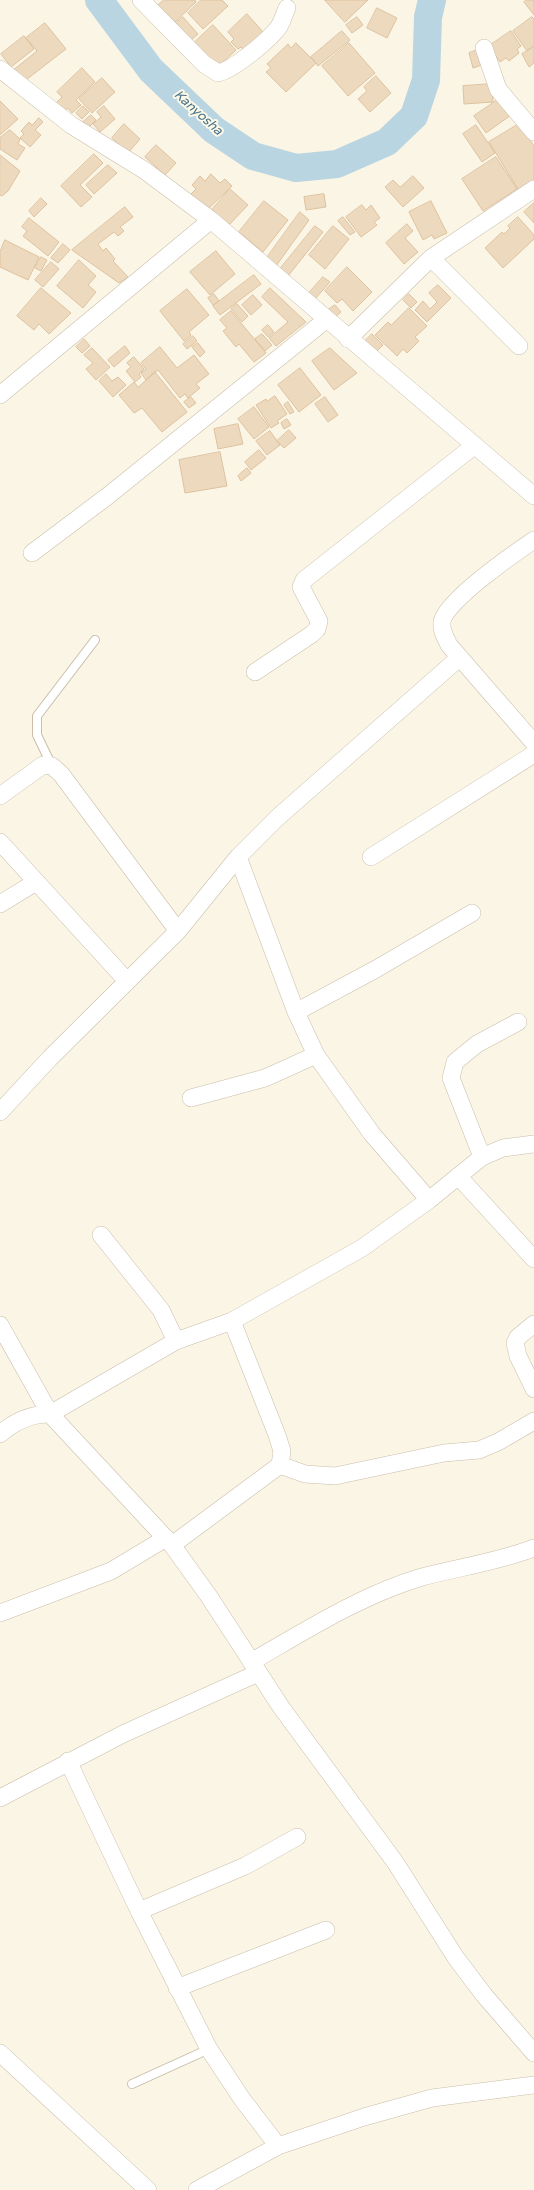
<!DOCTYPE html>
<style>
body{margin:0}
canvas{display:block;background:#faf5e4}
</style>
<canvas width="534" height="2190"></canvas>
<script>
const context = document.querySelector('canvas').getContext('2d');
context.lineJoin = 'round';
function trace(path, color, width, dash) {
  context.strokeStyle = color;
  context.lineWidth = width;
  context.lineCap = dash ? 'butt' : 'round';
  context.setLineDash(dash || []);
  context.stroke(path);
}
function fillPath(path, color) {
  context.fillStyle = color;
  context.fill(path, 'evenodd');
}
function label(font, color, halo, rows, align = 'center') {
  context.font = font + ' "Varela Round",sans-serif';
  context.lineWidth = 4;
  context.setLineDash([]);
  context.textBaseline = 'middle';
  context.strokeStyle = halo;
  context.fillStyle = color;
  for (const [text, x, y, turn = 0] of rows) {
    context.save();
    context.translate(x, y);
    context.rotate((+turn || 0) * Math.PI / 180);
    context.textAlign = isNaN(turn) ? turn : align;
    if (halo) context.strokeText(text, 0, 0);
    context.fillText(text, 0, 0);
    context.restore();
  }
}
trace(new Path2D(`
 M99,0L151,70L214,130L253,156L296,168L337,164L387,142L414,116L426,80L428,17L432,0`), '#bad5e2', 28);
const building = new Path2D(`
 M164,0H195L196,2L174,23L157,6Z
 M201,0H222L228,6L203,29L188,13Z
 M325,0H368L345,22Z
 M526,0H534V15L524,2Z
 M377,8L397,18L387,38L367,28Z
 M247,14L265,34L246,52L241,47L238,49L231,42L234,39L228,32Z
 M183,17L198,34L190,41L175,24Z
 M357,17L363,25L352,33L346,25Z
 M532,17L534,19V45L527,51L513,31Z
 M45,23L66,49L22,83L12,71L37,51L26,38Z
 M213,25L236,50L217,68L194,43Z
 M342,31L350,40L318,66L311,57Z
 M511,31L521,46L517,49L519,53L509,61L506,58L500,62L489,46Z
 M24,36L34,49L11,67L1,54Z
 M296,43L316,63L286,92L266,72L271,68L267,64L288,44L291,48Z
 M349,43L375,73L348,96L322,66Z
 M534,47V63L529,67L522,54Z
 M480,49L485,64L473,68L469,53Z
 M82,68L95,82L76,100L81,105L72,113L68,108L64,111L56,103L62,97L57,92Z
 M376,76L391,93L370,112L358,99L367,91L364,87Z
 M102,78L115,92L92,113L79,99Z
 M492,84L493,102L464,104L463,86Z
 M499,99L511,115L486,133L474,116Z
 M0,101L18,119L0,135Z
 M83,106L89,112L82,119L76,113Z
 M104,106L115,119L100,132L93,124L101,117L97,112Z
 M91,115L96,120L89,127L83,122Z
 M39,118L43,122L35,130L41,135L30,147L20,138L24,134L21,131L29,122L32,125Z
 M124,124L140,139L128,153L112,138Z
 M519,124L534,146V186L521,194L489,142Z
 M476,125L495,153L482,162L463,134Z
 M10,130L20,139L18,144L25,148L17,160L0,149V138Z
 M156,145L176,163L165,175L145,157Z
 M94,154L103,163L80,185L92,197L81,207L61,186Z
 M0,155L20,171L8,191L2,196L0,195Z
 M496,157L517,189L483,211L462,179Z
 M108,165L117,173L94,194L86,185Z
 M211,174L220,183L225,179L232,186L206,211L190,195L196,189L192,185L200,176L205,181Z
 M413,176L424,188L403,207L385,187L393,180L400,187Z
 M230,189L248,205L227,227L210,212Z
 M324,194L326,207L306,210L304,197Z
 M41,198L47,204L34,217L29,211Z
 M264,201L288,220L263,252L239,232Z
 M431,201L447,233L434,239L432,235L423,240L409,212Z
 M534,203V223L524,212Z
 M362,205L366,210L371,205L380,218L374,222L377,225L361,237L346,217Z
 M125,207L133,217L120,227L124,231L118,236L114,232L98,244L103,251L106,248L115,259L113,261L128,277L119,283L72,250Z
 M300,212L309,220L276,266L266,259Z
 M343,217L355,232L350,235L338,221Z
 M518,217L534,235V239L503,268L485,248L502,232L504,234L510,228L508,226Z
 M29,218L59,242L48,256L23,236L27,231L22,227Z
 M407,224L413,231L405,238L418,252L404,264L386,243Z
 M315,226L323,232L288,276L280,269Z
 M333,226L349,239L325,269L309,255Z
 M5,240L39,257L28,280L0,267V252Z
 M63,244L70,250L58,263L51,258Z
 M216,251L235,274L210,295L190,272Z
 M41,257L47,260L41,271L35,268Z
 M79,260L96,276L88,285L96,292L83,308L57,286Z
 M51,262L59,269L43,287L35,280Z
 M347,267L372,292L353,311L342,299L337,303L325,291Z
 M254,275L261,284L220,315L213,306Z
 M323,277L330,282L315,299L309,293Z
 M438,285L451,298L427,322L415,310L423,301L430,309L437,302L429,293Z
 M41,288L71,313L49,334L39,324L34,330L17,316Z
 M270,288L306,322L276,346L269,338L288,322L262,297Z
 M187,289L209,315L189,332L191,335L184,341L160,311Z
 M214,294L219,301L213,305L208,298Z
 M409,294L417,302L411,308L403,300Z
 M253,295L262,305L251,315L242,305Z
 M237,304L248,316L242,322L231,309Z
 M335,305L341,312L334,318L328,310Z
 M409,308L427,326L415,337L419,341L407,353L403,349L397,356L375,335L388,322L391,325Z
 M231,311L266,353L254,362L239,344L236,347L223,331L227,328L220,320Z
 M268,325L274,332L268,337L262,330Z
 M262,334L272,345L265,351L255,339Z
 M372,334L383,345L374,354L363,343Z
 M193,336L197,341L187,349L183,344Z
 M84,339L90,346L82,353L76,347Z
 M198,343L205,352L200,357L192,347Z
 M125,346L130,353L114,367L108,360Z
 M160,347L177,368L194,355L209,374L196,384L200,388L188,398L185,394L180,398L158,370L146,380L141,373L146,369L141,363Z
 M92,348L110,367L96,380L86,369L93,363L84,355Z
 M330,348L357,373L334,390L312,361Z
 M134,357L144,369L139,374L141,377L135,382L126,371L131,367L127,363Z
 M300,368L321,395L299,412L278,385Z
 M155,372L187,412L162,432L142,408L134,413L119,395L134,382L138,387Z
 M106,374L112,381L118,377L126,385L113,397L99,381Z
 M275,396L287,414L277,421L279,423L271,428L256,405L266,399L267,401Z
 M191,397L196,403L189,408L184,402Z
 M325,397L338,415L328,422L315,404Z
 M288,402L294,412L290,414L284,405Z
 M254,407L269,427L254,439L238,419Z
 M287,419L291,425L284,429L281,423Z
 M238,424L243,444L218,449L214,429Z
 M289,430L296,438L284,448L277,441Z
 M270,431L280,445L267,455L256,441Z
 M259,450L266,458L251,470L245,462Z
 M220,452L227,486L185,493L179,460Z
 M247,468L251,473L241,481L238,476Z`);
fillPath(building, '#edd9bd');
trace(building, '#dec29f', 1);
const service = new Path2D(`
 M52,766L37,735V716L95,640
 M132,2084L209,2049`);
const minor = new Path2D(`
 M141,0L204,64L218,73C233,70 268,41 278,28C282,23 284,14 287,8
 M484,48L498,89L534,132
 M0,69L71,125L144,170L211,220L534,496
 M431,258L519,346
 M348,339L431,258L534,189
 M0,395L211,220
 M534,540C516,552 444,602 442,622C441,630 445,637 449,645L534,743
 M32,553L109,495L327,319
 M255,672L312,634L317,629L319,621L301,587L304,580L475,445
 M0,796L43,765L52,766L61,774L178,931
 M0,842L127,981
 M238,857L296,1012L316,1055L372,1134L429,1200
 M371,857L534,754
 M0,904L36,882
 M296,1012L376,969L472,913
 M191,1098L265,1078L316,1055
 M0,1112L50,1058L178,931L238,857L277,818L459,658
 M482,1157L451,1078L455,1062L477,1044L518,1022
 M458,1176L534,1259
 M101,1235L161,1310L176,1341
 M534,1324L518,1337L515,1343L518,1356L534,1389
 M0,1325L50,1414L172,1545L208,1595L281,1707L395,1862L456,1958L484,1995L534,2053
 M0,1434C15,1421 30,1414 50,1414L176,1341L232,1321L362,1248L429,1200L482,1157L503,1148L534,1144
 M280,1465L305,1474L335,1476L444,1453L479,1450L498,1442L534,1421
 M172,1545L280,1465L282,1451L277,1435L232,1321
 M0,1613L111,1571L166,1538
 M251,1662C305,1631 361,1595 422,1577C460,1567 498,1562 534,1548
 M68,1761L139,1911L209,2049L242,2099L278,2146
 M0,1798L123,1734L258,1673
 M139,1911L245,1866L297,1837
 M177,1988L326,1930
 M0,2053L148,2190
 M197,2190L278,2146L364,2117L432,2098L534,2085`);
trace(service, '#cabeab', 10);
trace(minor, '#cabeab', 18);
trace(service, '#fff', 8);
trace(minor, '#fff', 17);
label('italic 13px', '#4b7489', '#fdf9e9', [
 ["Kanyosha",198,113,42]
]);
</script>
